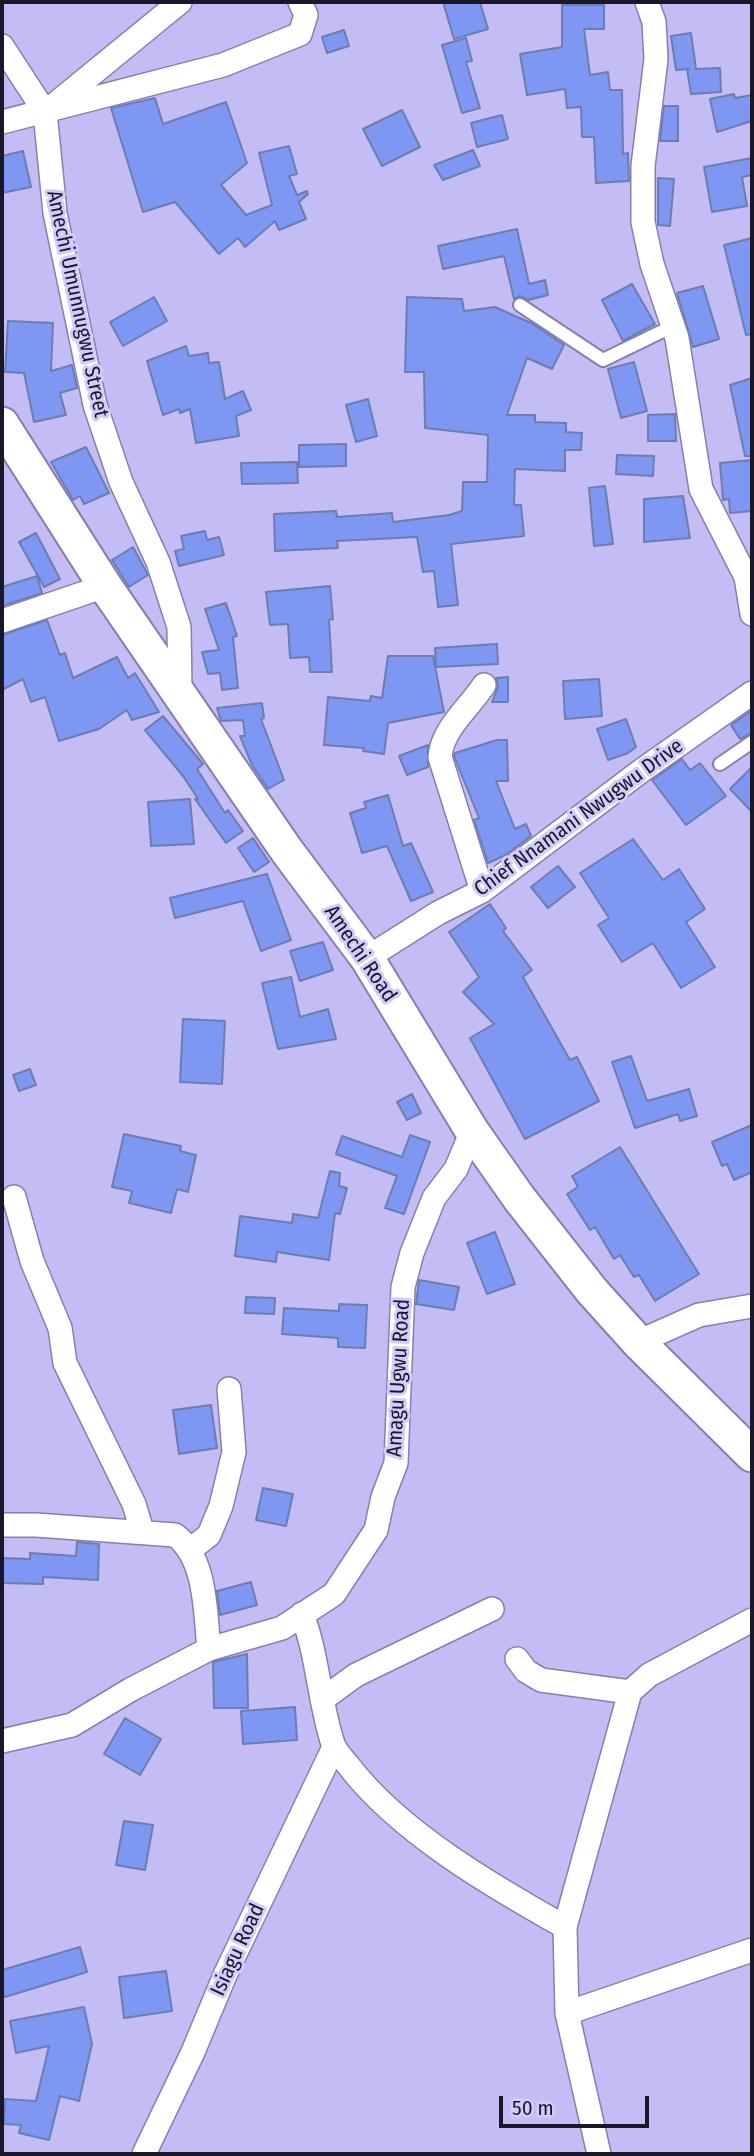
<!DOCTYPE html>
<style>
body{margin:0}
#map{position:relative;width:754px;height:2156px;overflow:hidden;background:#c4bdf5;font-family:"Fira Sans Condensed",sans-serif}
canvas{display:block}
.frame{position:absolute;inset:0;border:4px solid #1a172b;pointer-events:none}
.scale{position:absolute;left:499px;top:2096px;width:150px;height:32px;box-sizing:border-box;border:4px solid #1a172b;border-top:0;padding-left:9px;font-size:21px;line-height:24px;white-space:nowrap;color:#1a172b;-webkit-text-stroke:5px #d1ccf9;paint-order:stroke}
</style>
<div id="map">
<canvas width="754" height="2156"></canvas>
<div class="frame"></div>
<div class="scale">50 m</div>
</div>
<script>
const context = document.querySelector('canvas').getContext('2d');
context.lineJoin = 'round';
function fillPath(path, color) {
  context.fillStyle = color;
  context.fill(path, 'evenodd');
}
function trace(path, color, width, dash) {
  context.strokeStyle = color;
  context.lineWidth = width;
  context.lineCap = dash ? 'butt' : 'round';
  context.setLineDash(dash || []);
  context.stroke(path);
}
function label(font, color, halo, rows, align = 'center') {
  context.font = font + ' "Fira Sans Condensed",sans-serif';
  context.lineWidth = 6;
  context.setLineDash([]);
  context.textBaseline = 'middle';
  context.strokeStyle = halo;
  context.fillStyle = color;
  for (const [text, x, y, turn = 0] of rows) {
    context.save();
    context.translate(x, y);
    context.rotate((+turn || 0) * Math.PI / 180);
    context.textAlign = isNaN(turn) ? turn : align;
    if (halo) context.strokeText(text, 0, 0);
    context.fillText(text, 0, 0);
    context.restore();
  }
}
const building = new Path2D(`
 M443,2H480L488,29L454,39Z
 M562,5H604V29H584L590,75L608,72L610,90H622L623,154L628,153L629,181L596,183L594,137H582L581,107L567,108L565,89L527,95L520,54L562,47Z
 M344,30L349,46L327,53L322,37Z
 M691,33L696,69L720,68L721,92L691,94L687,69H689L676,70L671,36Z
 M466,38L472,61L466,62L480,108L462,113L442,45Z
 M734,94L735,98L752,95V121L717,132L710,99Z
 M155,98L163,124L226,102L247,163L221,185L246,215L272,205L259,153L289,146L297,174L289,176L297,195L307,191L308,194L299,202L306,219L279,230L275,221L245,247L238,238L219,254L175,202L143,212L111,108Z
 M664,106H678V141H660Z
 M402,110L420,147L382,166L363,129Z
 M502,115L508,139L477,147L471,123Z
 M473,150L480,166L443,180L434,165Z
 M23,151L31,187L2,193V156Z
 M752,158V175L742,177L747,206L712,212L704,167Z
 M658,178L674,179L670,226L658,225Z
 M517,229L529,284L545,280L548,295L528,300L520,296L514,299L504,256L443,269L438,246Z
 M752,238V334L746,335L724,245Z
 M632,284L655,324L623,341L602,300Z
 M703,286L719,339L693,347L677,293Z
 M154,297L167,321L123,346L110,322Z
 M407,297L462,299L464,311L495,307L533,324L564,345L552,369L527,358L507,415H535V422L566,423V432L582,433L581,450H565V471L515,469L514,505H521L524,536L451,544L458,605L438,607L434,571L423,572L417,537L337,541L338,548L275,551L274,514L336,511L337,517L392,513L393,522L449,515L462,511L463,482H487L488,435L425,428L424,372H405Z
 M8,321L53,323L51,371L72,365L77,388L60,393L66,415L34,422L24,373L5,372Z
 M186,346L189,356L208,353L209,363L219,362L225,399L243,391L251,410L236,416L239,436L196,443L190,409L180,413L179,409L163,415L147,361Z
 M634,362L647,411L621,418L608,369Z
 M752,378V456H745L730,385Z
 M368,399L377,436L356,442L346,405Z
 M675,414L676,441H648V415Z
 M346,444V466L299,467V445Z
 M86,447L109,493L84,504L80,496L73,500L51,462Z
 M617,455L654,456L653,476L616,474Z
 M752,460V511L730,513L729,499L723,500L720,463Z
 M297,462L298,483L242,484L241,463Z
 M605,486L613,544L594,546L589,488Z
 M683,496L690,538L644,542V499Z
 M205,531L207,540L219,537L224,555L179,566L175,551L184,549L181,536Z
 M36,533L60,579L44,587L19,542Z
 M133,547L148,575L129,587L112,560Z
 M37,576L42,593L2,606V587Z
 M330,586L333,619L329,620L332,672H310L309,657L290,658L288,624L270,625L266,592Z
 M226,603L237,636L233,637L238,688L222,690L220,673L208,674L202,652L219,650L205,609Z
 M47,620L60,655L65,653L73,678L117,657L128,678L135,673L159,712L132,720L127,710L99,729L59,741L45,697L31,702L23,679L2,690V635Z
 M497,644L498,664L436,667L435,648Z
 M388,656H433L444,712L388,723L384,754L363,751L364,748L324,745L328,697L370,701L371,696L382,698Z
 M508,677V702H492L498,687L496,678Z
 M599,679L602,716L565,719L563,681Z
 M262,703L264,718L261,719L284,780L268,789L252,765L240,736H245L243,720L221,721L217,708Z
 M752,710V733L740,739L731,725Z
 M163,716L203,764L197,769L225,813L228,810L243,831L226,843L195,799H198L183,776L145,730Z
 M626,719L636,747L628,753L608,760L597,729Z
 M497,740H507L508,781H496L515,829L526,824L531,836L506,855L488,863L474,820L479,818L454,756L455,753Z
 M428,745V767L407,775L399,756Z
 M682,759L690,770L700,763L726,796L686,825L652,780Z
 M752,767V812L730,789Z
 M388,795L403,846L411,843L433,892L411,901L387,846L362,853L350,813L366,808L364,802Z
 M190,799L194,844L151,846L148,802Z
 M253,838L269,862L254,872L238,848Z
 M633,839L663,880L679,869L705,909L686,922L715,967L681,988L653,943L622,962L598,925L609,918L580,873Z
 M558,866L575,887L548,908L531,887Z
 M267,874L291,940L261,951L243,901L175,918L170,898Z
 M490,904L506,928L503,931L532,970L523,977L570,1060L577,1057L599,1101L525,1139L470,1038L494,1024L463,992L479,977L449,932Z
 M323,942L333,970L300,981L290,951Z
 M291,977L300,1017L328,1009L336,1039L278,1049L262,983Z
 M183,1019L225,1021L222,1084L180,1082Z
 M631,1056L647,1101L689,1089L697,1116L680,1121L678,1114L635,1128L612,1062Z
 M30,1069L36,1085L19,1091L13,1075Z
 M412,1094L421,1113L407,1120L397,1102Z
 M752,1125V1172L734,1180L727,1164L722,1166L712,1142Z
 M124,1134L181,1146L180,1151L196,1155L188,1192L177,1189L171,1213L129,1203L132,1191L112,1187Z
 M410,1135L430,1142L404,1214L385,1208L397,1176L336,1154L342,1136L402,1157Z
 M620,1147L699,1274L655,1301L639,1275L634,1277L620,1255L614,1259L595,1227L590,1230L567,1194L578,1187L572,1176Z
 M330,1171L340,1173L339,1186L347,1188L340,1214L335,1213L329,1260L277,1252L276,1262L235,1256L240,1216L292,1223L293,1214L318,1218Z
 M495,1232L515,1284L487,1294L467,1243Z
 M419,1280L459,1287L454,1310L416,1304Z
 M246,1297L275,1298L274,1314L245,1313Z
 M339,1304L367,1305L365,1348L338,1347V1338L282,1334L284,1308L339,1311Z
 M211,1405L217,1448L179,1454L173,1410Z
 M263,1488L293,1494L286,1526L256,1520Z
 M77,1542L99,1544L98,1580L43,1577V1584L2,1583V1558L30,1559V1553L76,1556Z
 M251,1582L257,1605L220,1615L217,1591Z
 M247,1654L248,1708H214L213,1662Z
 M295,1707L297,1740L243,1744L241,1711Z
 M125,1718L161,1739L140,1775L104,1754Z
 M124,1821L153,1825L145,1870L116,1865Z
 M80,1947L87,1972L5,1997L2,1994V1970Z
 M166,1971L172,2011L124,2018L119,1977Z
 M84,2007L92,2044L79,2101L60,2096L49,2140L19,2133L21,2125L4,2124L5,2099L36,2101L49,2046L16,2053L10,2021Z`);
fillPath(building, '#7d97f3');
trace(building, '#6d7daf', 2);
const lane = new Path2D(`
 M520,305L603,360L673,326
 M720,764L752,742`);
const street = new Path2D(`
 M647,2L654,22L656,59L643,166V222L652,264L677,338L701,489L746,577L752,614
 M2,46L45,112L55,213L95,405L121,482L158,562L179,627L180,691
 M53,106L180,2
 M2,122L223,65L300,34L306,15L300,2
 M2,621L105,586
 M482,891L440,757C442,729 469,708 484,685
 M367,958L438,913L482,891L641,771L752,693
 M14,1197L32,1261L60,1328L65,1363L134,1504L142,1531
 M638,1342L699,1315L752,1306
 M2,1525H36L175,1535C207,1559 205,1613 209,1649
 M190,1550L209,1535L221,1506L234,1452L229,1389
 M302,1614C318,1656 319,1701 333,1744C336,1752 343,1759 348,1765C399,1832 492,1886 565,1927
 M517,1659L526,1671L541,1680L630,1692
 M323,1699L356,1675L492,1609
 M2,1741L72,1725L130,1690L209,1649L282,1628L334,1594L376,1530L383,1497L396,1463L403,1287L412,1253L434,1198L456,1169L472,1131
 M567,2013L752,1950
 M144,2154L193,2052L225,1975L334,1747
 M599,2154L567,2013L565,1927L630,1692L649,1675L752,1620`);
const secondary = new Path2D(`
 M2,424L105,586L287,851L367,958L472,1131L519,1198L592,1291L638,1342L752,1455`);
trace(lane, '#867eb2', 16);
trace(street, '#867eb2', 26);
trace(secondary, '#867eb2', 37);
trace(lane, '#fff', 12);
trace(street, '#fff', 23);
trace(secondary, '#fff', 33);
label('21px', '#1a172b', '#d1ccf9', [
 ["Amechi Umunnugwu Street",77,304,78],
 ["Chief Nnamani Nwugwu Drive",579,818,-36],
 ["Amechi Road",360,954,56],
 ["Amagu Ugwu Road",399,1378,-87],
 ["Isiagu Road",238,1950,-65]
]);
</script>
